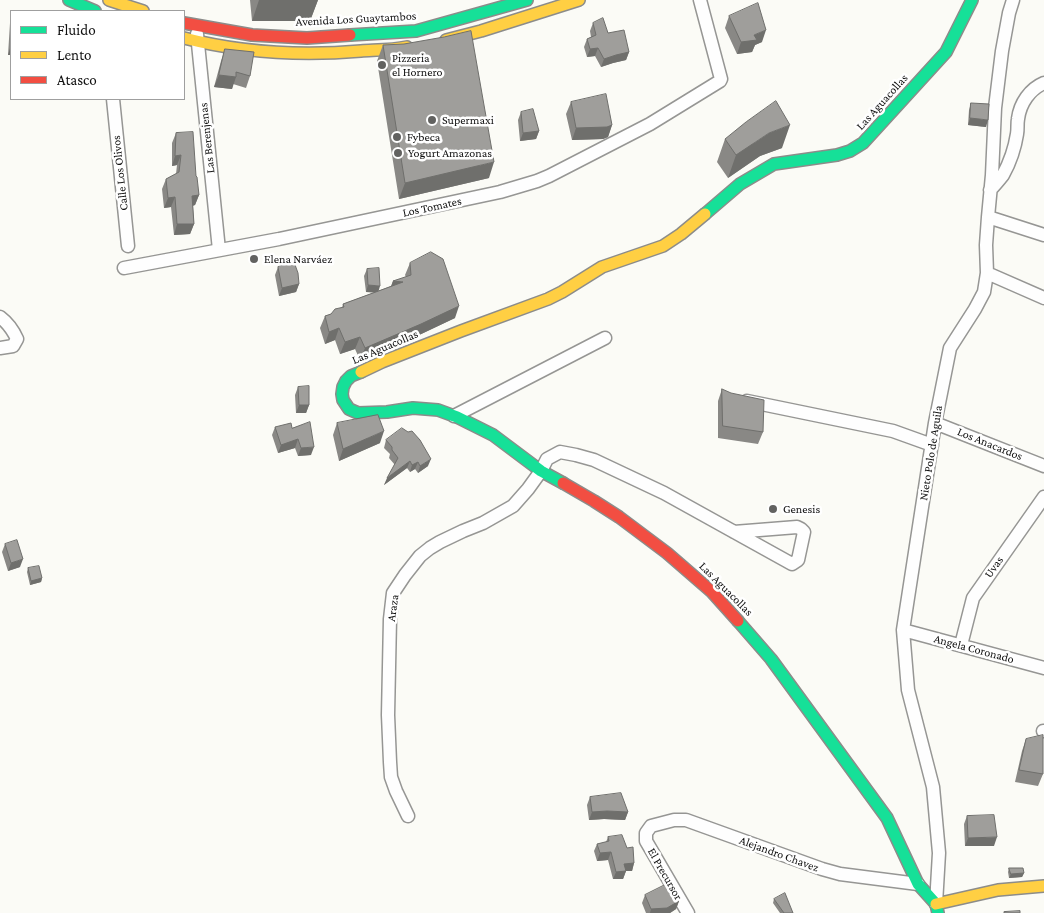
<!DOCTYPE html>
<meta charset="utf-8">
<style>
body{margin:0}
#map{position:relative;width:1044px;height:913px;overflow:hidden;background:#fbfbf6;font-family:"Crimson Pro",serif}
canvas{display:block}
.legend{position:absolute;left:10px;top:10px;width:175px;height:90px;box-sizing:border-box;background:#fff;border:1px solid #9f9f9f;margin:0;padding:6px 9px;list-style:none;font-size:15px;color:#101010}
.legend li{display:flex;align-items:center;gap:10px;height:25px}
.legend b{width:25px;border:1px solid #9f9f9f}
</style>
<div id="map">
<canvas width="1044" height="913"></canvas>
<ul class="legend">
<li><b style="height:6px;background:#16e098"></b>Fluido</li>
<li><b style="height:6px;background:#ffcf43"></b>Lento</li>
<li><b style="height:6px;background:#f24e42"></b>Atasco</li>
</ul>
</div>
<script>
const context = document.querySelector('canvas').getContext('2d');
context.lineJoin = 'round';
function trace(path, color, width, dash) {
  context.strokeStyle = color;
  context.lineWidth = width;
  context.lineCap = dash ? 'butt' : 'round';
  context.setLineDash(dash || []);
  context.stroke(path);
}
function fillPath(path, color) {
  context.fillStyle = color;
  context.fill(path, 'evenodd');
}
function label(font, color, halo, rows, align = 'center') {
  context.font = font + ' "Crimson Pro",serif';
  context.lineWidth = 5;
  context.setLineDash([]);
  context.textBaseline = 'middle';
  context.strokeStyle = halo;
  context.fillStyle = color;
  for (const [text, x, y, turn = 0] of rows) {
    context.save();
    context.translate(x, y);
    context.rotate((+turn || 0) * Math.PI / 180);
    context.textAlign = isNaN(turn) ? turn : align;
    if (halo) context.strokeText(text, 0, 0);
    context.fillText(text, 0, 0);
    context.restore();
  }
}
const street = new Path2D(`
 M197,34L219,250
 M113,99L128,246
 M990,190C995,185 999,180 1003,175C1009,164 1015,147 1017,134C1018,129 1017,124 1018,119C1020,103 1030,89 1044,83
 M988,217L1044,235
 M124,268L279,239L500,192L537,181L549,176L650,124L720,81L721,79L700,0
 M987,273L1044,298
 M0,317C8,323 13,330 17,339L13,346L0,348
 M747,401L893,431L932,445
 M454,416L605,338
 M935,423L1044,466
 M903,630L1044,668
 M961,645L973,598L1044,497
 M1043,731H1044
 M408,816L396,791L391,777L390,762L388,715L390,619L393,593L405,575L420,556L430,548L440,542L463,531L483,523L513,506L528,489L541,471L547,459L560,452L576,455L594,460L664,493L792,564L798,560L804,532L801,529L797,527L734,532
 M936,904L939,853L933,787L908,690L903,630L935,423L950,348L975,309L984,292L987,273L986,245L988,217L992,175L995,108L1002,51L1009,13L1013,0
 M688,913L646,841V833L651,826L674,820H686L822,869L840,874L918,884`);
const fast = new Path2D(`
 M69,0L95,11
 M350,35L416,31L527,0
 M705,214L740,184L774,164L837,155L850,151L863,143L946,52L972,0
 M361,372L351,376L346,381L343,387L342,394L343,400L349,409L358,413L387,412L413,408L438,410L457,417L493,435L541,471L563,483
 M738,621L771,659L887,818L918,884L936,904L938,913`);
const slow = new Path2D(`
 M109,0L143,11
 M184,38C242,53 301,56 361,51C376,50 392,50 407,47
 M446,40L481,31L579,0
 M361,372L382,362L461,331L548,299L562,292L602,267L663,246L681,234L705,214
 M936,904L998,890L1044,886`);
const jam = new Path2D(`
 M184,23L252,35L307,38L350,35
 M563,483L594,501L619,517L667,553L712,592L738,621`);
trace(street, '#969694', 15);
trace(fast, '#8c8c8a', 14);
trace(slow, '#8c8c8a', 14);
trace(jam, '#8c8c8a', 14);
trace(street, '#fefefe', 12);
trace(fast, '#16e098', 11);
trace(slow, '#ffcf43', 11);
trace(jam, '#f24e42', 11);
fillPath(new Path2D(`
 M250,0H318L310,21H252Z
 M729,16L762,42L755,45L752,52L737,54L725,28Z
 M11,21V55H8L10,23Z
 M593,23L608,33L629,52L626,60L613,63L601,67L595,56L587,57L584,47L587,39L591,37L590,31Z
 M383,45L489,178L399,199L377,61Z
 M225,49L250,76L246,88L233,84L232,89L214,87L221,61Z
 M571,102L612,125L608,137L603,139L572,140L566,114Z
 M971,103L986,127L968,125L969,110Z
 M521,112L539,131L536,139L520,141L518,120Z
 M176,133L196,176L199,195L195,205L193,206L194,224L190,234L174,235L171,207L164,208L162,189L166,179L176,174L177,165L172,166V143Z
 M725,139L782,148L760,156L728,178L717,162Z
 M410,263L455,318L417,336L360,360L355,349L340,354L335,340L325,344L320,328L325,316L331,314L342,308L343,304L375,292H366L364,276L367,269L378,291L391,286L393,281L406,277L405,275Z
 M278,267L299,284L296,292L279,296L275,275Z
 M298,387L309,405L306,413H296L295,395Z
 M722,389L763,432L758,444L718,438V401Z
 M337,423L380,443L339,461L333,435Z
 M275,427L292,428L311,455L298,456L295,448L278,453L272,435Z
 M386,440L428,466L418,473L415,469L410,472L407,468L384,485L395,465L389,458L390,454L384,448Z
 M5,544L20,567L8,571L2,552Z
 M28,568L42,578L41,582L30,585L27,572Z
 M1026,739L1043,774L1038,786L1015,782L1022,751Z
 M590,797L628,812L625,820L604,819L589,820L587,805Z
 M967,816L994,846H965L964,824Z
 M608,837L627,848L634,863L632,871H626L623,879H613L608,860L597,861L594,851L597,844L606,842Z
 M1009,868L1024,873L1022,877L1009,878L1008,872Z
 M645,895L679,901L676,909L670,913H646L642,903Z
 M774,899L793,913H780L773,903Z`), '#898885');
fillPath(new Path2D(`
 M259,0H318L310,21H252Z
 M766,30L762,42L755,45L752,52L737,54L741,42L754,35Z
 M11,45V55H8Z
 M598,48L595,56L587,57L590,49Z
 M629,52L626,60L613,63L601,67L604,59L616,55Z
 M219,75L236,77L232,89L214,87Z
 M970,118L988,120L986,127L968,125Z
 M612,125L608,137L603,139L572,140L576,128Z
 M790,125L782,148L760,156L728,178L736,155L769,133Z
 M539,131L536,139L520,141L523,133Z
 M181,155L177,165L172,166L175,156Z
 M494,162L489,178L399,199L405,183Z
 M199,195L195,205L188,206L192,196Z
 M175,197L171,207L164,208L168,198Z
 M177,224H194L190,234L174,235Z
 M393,281L403,282L389,293Z
 M299,284L296,292L279,296L282,288Z
 M368,285L380,286L378,293L366,292Z
 M459,306L455,318L417,336L360,360L365,348Z
 M339,328L335,340L325,344L329,332Z
 M360,337L355,349L340,354L345,342Z
 M299,405H309L306,413H296Z
 M384,431L380,443L339,461L343,449Z
 M298,439L295,448L278,453L281,445Z
 M314,447L311,455L298,456L301,448Z
 M431,459L428,466L418,473L420,466Z
 M410,461L407,468L384,485L387,478Z
 M418,462L415,469L410,472L412,465Z
 M23,559L20,567L8,571L11,563Z
 M42,578L41,582L30,585L31,581Z
 M607,811L628,812L625,820L604,819L589,820L592,812Z
 M997,837L994,846H965L968,838Z
 M611,852L608,860L597,861L600,853Z
 M634,863L632,871H626L623,879H613L616,872L624,864Z
 M1024,873L1022,877L1009,878L1011,874Z
 M679,901L676,909L670,913H650L651,909Z`), '#6f6f6c');
const building = new Path2D(`
 M758,3L766,30L754,35L757,40L741,42L729,16Z
 M603,18L608,33L624,30L629,52L616,55L604,59L598,48L590,49L587,39L596,35L593,23Z
 M471,31L494,162L405,183L383,45L404,44L444,37Z
 M225,49L254,52L250,76L236,72V77L219,75Z
 M606,94L612,125L607,127L576,128L571,102Z
 M776,101L790,125L769,133L736,155L725,139L746,122Z
 M971,103L989,104L988,120L970,118Z
 M533,109L539,131L523,133L521,112Z
 M193,132L196,176L197,177L199,195L192,196L194,224H177L175,197L168,198L166,179L179,172L181,155L175,156L176,133Z
 M431,252L443,259L459,306L421,324L365,348L360,337L345,342L339,328L329,332L325,316L331,314L335,309L344,307L343,304L403,282L393,281L411,275L410,263Z
 M294,262L298,273L299,284L282,288L278,267Z
 M379,268L380,286L368,285L367,269Z
 M309,386V405H299L298,387Z
 M722,389L731,393L764,400L763,432L723,426Z
 M378,415L384,431L343,449L337,423Z
 M310,422L314,447L301,448L298,439L281,445L275,427L291,423L292,428Z
 M402,428L408,432L412,431L420,440L431,459L420,466L418,462L412,465L410,461L387,478L398,458L392,450V447L386,440Z
 M17,540L23,559L11,563L5,544Z
 M39,566L42,578L31,581L28,568Z
 M1043,735V774L1019,770L1026,739Z
 M621,793L628,812L607,811L592,812L590,797Z
 M994,815L997,837L968,838L967,816Z
 M622,835L627,848L633,847L634,863L624,864L626,871L616,872L611,852L600,853L597,844L609,841L608,837Z
 M1009,868H1023L1024,873L1011,874Z
 M669,883L679,901L667,908L651,909L645,895Z
 M785,893L793,913H784L774,899Z
 M1020,911V913H1004V912Z`);
fillPath(building, '#9f9e9b');
trace(building, '#6f6f6c', 1);
for (const [x, y, r, color] of [
 [382,65,5,"#626260"],
 [432,120,5,"#626260"],
 [397,137,5,"#626260"],
 [398,153,5,"#626260"],
 [254,259,5,"#626260"],
 [773,509,5,"#626260"]
]) {
  const dot = new Path2D();
  dot.arc(x, y, r, 0, 2 * Math.PI);
  context.fillStyle = color;
  context.fill(dot);
  trace(dot, '#fff', 2);
}
label('12px', '#101010', '#fff', [
 ["Avenida Los Guaytambos",356,19,-3],
 ["Las Aguacollas",882,102,-48],
 ["Las Berenjenas",207,138,-96],
 ["Calle Los Olivos",120,173,-96],
 ["Los Tomates",432,207,-12],
 ["Las Aguacollas",385,347,-23],
 ["Los Anacardos",990,444,22],
 ["Nieto Polo de Aguila",931,453,-81],
 ["Uvas",994,567,-55],
 ["Las Aguacollas",726,589,45],
 ["Araza",393,608,-82],
 ["Angela Coronado",974,649,15],
 ["Alejandro Chavez",779,854,20],
 ["El Precursor",665,874,60]
]);
label('12px', '#101010', '#fff', [
 ["Pizzeria",392,58],
 ["el Hornero",392,72],
 ["Supermaxi",442,120],
 ["Fybeca",407,137],
 ["Yogurt Amazonas",408,153],
 ["Elena Narváez",264,259],
 ["Genesis",783,509]
], 'left');
</script>
